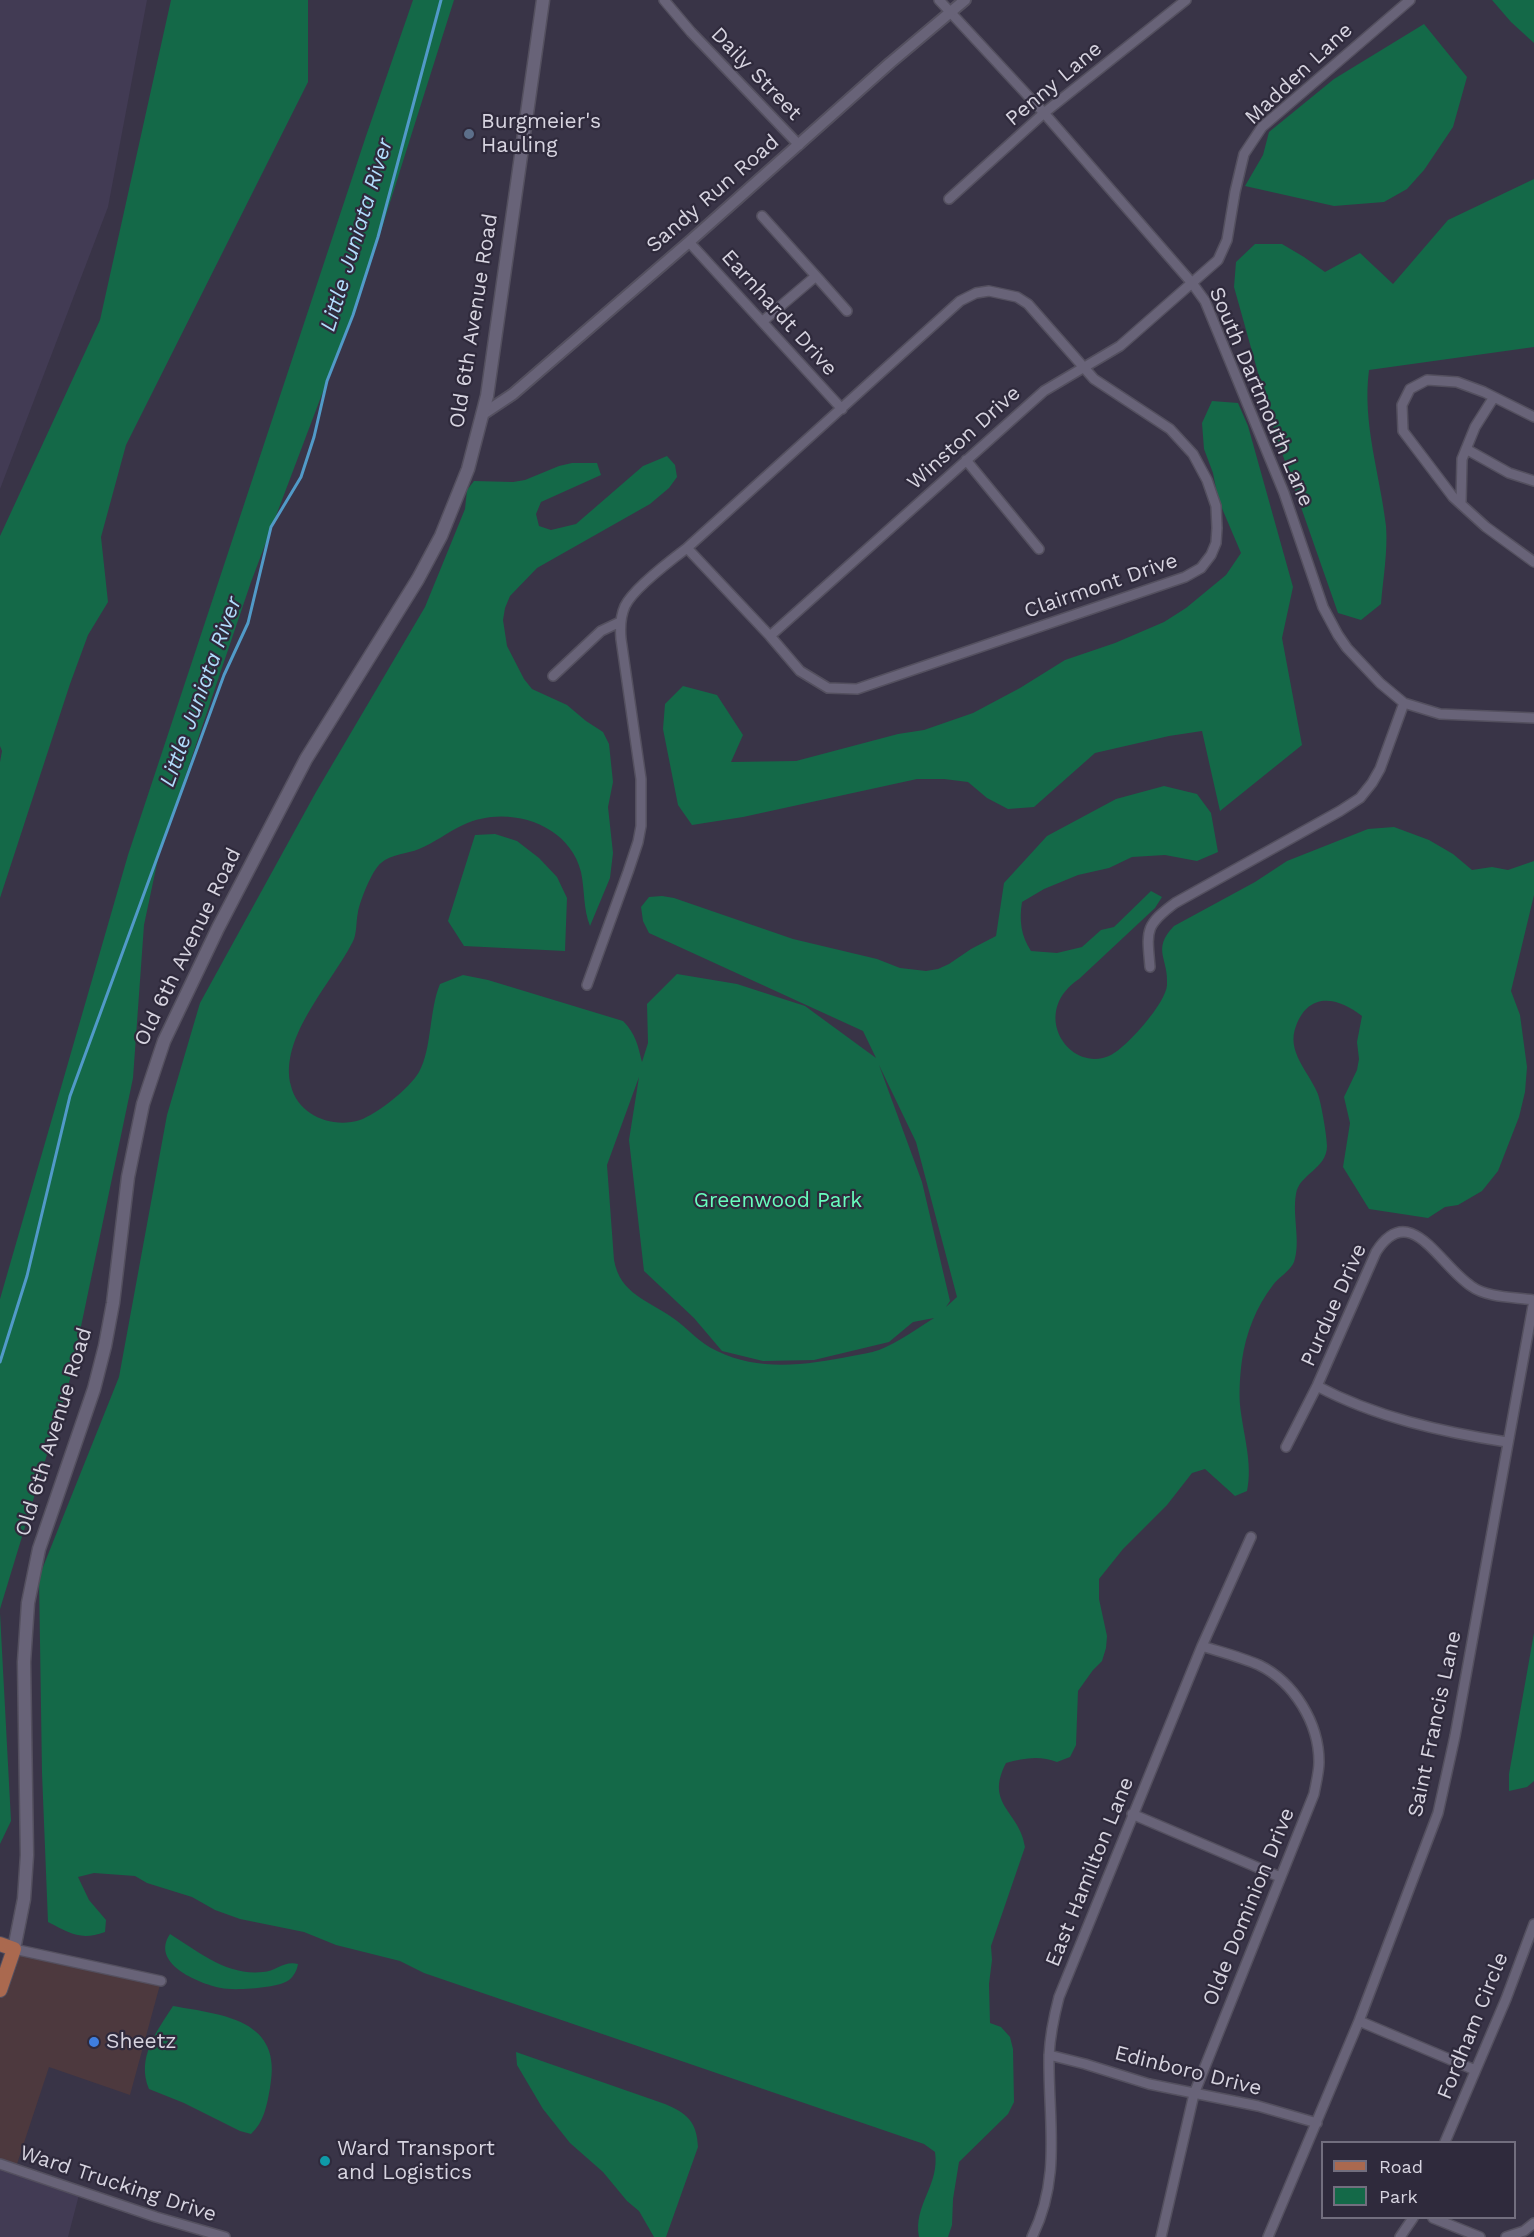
<!DOCTYPE html>
<style>
body{margin:0}
#map{position:relative;width:1534px;height:2237px;overflow:hidden;background:#393447;font-family:"Work Sans",sans-serif}
canvas{display:block}
.legend{position:absolute;left:1321px;top:2141px;width:195px;height:78px;box-sizing:border-box;background:#2f2a3c;border:2px solid #726e7e;margin:0;padding:8px 10px;list-style:none;font-size:18px;color:#d7d4e0}
.legend li{display:flex;align-items:center;gap:12px;height:30px}
.legend b{width:30px;border:2px solid #726e7e}
</style>
<div id="map">
<canvas width="1534" height="2237"></canvas>
<ul class="legend">
<li><b style="height:8px;background:#aa694f"></b>Road</li>
<li><b style="height:16px;background:#146948"></b>Park</li>
</ul>
</div>
<script>
const context = document.querySelector('canvas').getContext('2d');
context.lineJoin = 'round';
function fillPath(path, color) {
  context.fillStyle = color;
  context.fill(path, 'evenodd');
}
function trace(path, color, width, dash) {
  context.strokeStyle = color;
  context.lineWidth = width;
  context.lineCap = dash ? 'butt' : 'round';
  context.setLineDash(dash || []);
  context.stroke(path);
}
function label(font, color, halo, rows, align = 'center') {
  context.font = font + ' "Work Sans",sans-serif';
  context.lineWidth = 4.5;
  context.setLineDash([]);
  context.textBaseline = 'middle';
  context.strokeStyle = halo;
  context.fillStyle = color;
  for (const [text, x, y, turn = 0] of rows) {
    context.save();
    context.translate(x, y);
    context.rotate((+turn || 0) * Math.PI / 180);
    context.textAlign = isNaN(turn) ? turn : align;
    if (halo) context.strokeText(text, 0, 0);
    context.fillText(text, 0, 0);
    context.restore();
  }
}
fillPath(new Path2D(`
 M18,1947L161,1981L130,2095L49,2067L15,2170L0,2164V1995Z`), '#4d393e');
fillPath(new Path2D(`
 M0,0H147L108,207L0,489Z
 M0,2163L80,2191L68,2237H0Z`), '#423b54');
fillPath(new Path2D(`
 M171,0H308V82L126,445L101,537L108,602L88,635L70,684L0,898V762L2,751L0,746V536L100,320Z
 M413,0H454L367,275L251,582L159,854L144,925L133,1078L70,1379L0,1609V1299L128,855L366,136Z
 M1492,0H1534V43L1511,22Z
 M1424,24L1467,77L1453,127L1424,170L1407,189L1384,202L1334,206L1245,186L1263,155L1269,132L1334,79Z
 M1534,179V347L1369,370C1362,423 1380,474 1386,526C1388,551 1383,579 1381,604L1361,620L1338,613L1274,430L1234,287L1236,262L1255,244H1282L1304,257L1325,272L1360,253L1393,284L1448,220Z
 M1212,401L1238,403L1248,426L1293,587L1282,638L1302,745L1220,811L1202,731L1169,736L1095,753L1034,807L1008,809L987,798L968,782L944,779H917L743,817L692,825L678,805L663,729L665,704L683,686L717,695L743,735L731,762L796,761L898,734L924,730L973,713L1020,688L1065,660L1115,643L1164,622L1186,608L1226,575L1241,553L1218,499L1213,473L1204,449L1202,423Z
 M667,456L675,465L677,477L669,488L650,504L537,568L510,596L505,608L503,620L507,646L524,679L532,689L567,705L586,721L603,732L609,744L613,782L608,807L613,853L610,878L590,926C583,908 585,891 581,872C569,822 505,804 463,825C448,832 434,843 419,849C407,854 391,854 381,863C372,870 360,901 358,912C356,921 357,930 354,939C335,980 278,1036 291,1086C298,1115 332,1129 360,1120C377,1114 410,1088 419,1072C432,1049 429,1010 440,984L463,975L488,980L623,1021C636,1034 638,1046 642,1062L648,1043L647,1004L677,974L737,984L805,1006L876,1058L863,1031L649,933L643,921L641,907L649,897L662,896L674,898L793,939L877,959L900,968L926,971L938,969L949,964L971,949L996,936L1004,883L1047,836L1116,799L1164,786L1197,794L1211,813L1218,852L1197,861L1165,855L1132,857L1109,868L1078,875L1044,889L1022,902C1019,920 1021,936 1031,951L1057,953L1082,947L1101,930L1114,927L1151,891L1162,897L1155,908L1079,979C1028,1013 1070,1075 1111,1055C1127,1047 1166,1003 1167,985C1169,958 1151,950 1174,926L1255,882L1287,861L1368,829L1394,827L1429,840L1453,854L1472,870L1492,867L1508,870L1534,861V895L1511,991L1520,1015L1527,1067L1525,1092L1519,1117L1498,1171L1482,1191L1458,1205L1445,1207L1428,1218L1369,1209L1343,1167L1350,1123L1344,1097L1357,1070L1359,1059L1357,1042L1362,1016C1338,997 1309,991 1296,1026C1286,1051 1308,1071 1317,1092C1321,1100 1327,1137 1327,1146C1327,1169 1299,1174 1296,1194C1292,1216 1301,1241 1294,1262C1291,1270 1278,1278 1273,1285C1256,1307 1246,1333 1242,1360C1240,1374 1239,1391 1240,1405C1243,1434 1253,1463 1247,1491L1235,1496L1205,1469L1192,1473L1167,1505L1123,1549L1099,1579V1599L1107,1636L1106,1648L1102,1661L1093,1670L1078,1691L1076,1745L1070,1757L1057,1762C1040,1755 1023,1758 1006,1763C984,1805 1020,1811 1025,1847L991,1946L992,1960L989,1984L990,2023L1001,2027L1010,2037L1013,2049L1014,2102L1008,2114L959,2162L953,2199L952,2225L948,2237H919C913,2205 940,2185 935,2152L924,2144L424,1973L400,1961L336,1945L304,1932L240,1919L215,1910L192,1897L147,1883L135,1876L94,1873L78,1877L89,1900L106,1920L105,1932C80,1941 70,1933 48,1922L42,1773L39,1577L119,1377L167,1115L200,1003L316,792L425,607L465,509L467,490L474,481L513,482L525,480L559,466L572,463H597L601,475L541,502L536,514L539,526L551,530L576,524L643,466ZM879,1065L916,1142L957,1297L946,1307L950,1301L922,1182ZM639,1077L629,1140L644,1271L694,1318L722,1351L763,1361L814,1360L889,1342L913,1322L934,1318C918,1328 897,1343 879,1350C870,1353 861,1354 852,1356C807,1365 760,1372 717,1351C699,1343 689,1329 673,1318C648,1300 620,1294 614,1260L607,1165Z
 M495,834L517,841L539,858L557,877L567,898L565,951L464,946L448,921L475,835Z
 M0,1613L11,1821L0,1844Z
 M1534,1633V1781L1527,1787L1509,1791V1774Z
 M170,1934C199,1952 227,1976 263,1972C276,1971 285,1960 298,1964C297,1970 294,1976 289,1980C280,1988 233,1991 221,1988C197,1983 150,1963 170,1934Z
 M173,2006C223,2015 284,2019 270,2088C267,2105 264,2122 251,2134L240,2131L184,2103L149,2089C136,2058 157,2031 173,2006Z
 M516,2052L665,2104C687,2113 697,2122 698,2147L666,2237H654L639,2211L627,2201L603,2172L570,2143L543,2109L517,2065Z`), '#146948');
trace(new Path2D(`
 M0,1362L27,1276L70,1096L224,675L248,623L271,527L301,477L314,437L327,381L353,315L378,237L441,0`), '#519ac8', 3);
const minor = new Path2D(`
 M664,0L691,32L799,145
 M939,0L1044,113L1192,283L1205,301L1284,493L1323,607L1338,635L1347,648L1380,683L1404,703L1440,714L1534,718
 M949,199L1044,113L1186,0
 M762,216L816,276
 M689,242L842,409
 M989,291L1017,297L1028,304L1094,379L1170,429L1193,454L1207,480L1216,506L1217,528L1216,543L1211,555L1201,568L1185,577L857,689L828,688L800,671L770,636L687,548L960,301L976,293Z
 M763,321L816,276L847,311
 M1534,417L1484,392L1457,382L1427,380L1410,389L1402,405L1403,431L1453,497L1486,527L1534,562
 M1466,449L1509,473L1534,481
 M966,460L1039,549
 M1461,503L1462,459L1475,427L1494,397
 M770,636L1044,391L1120,346L1218,260L1227,240L1235,192L1244,154L1262,127L1410,0
 M553,676L601,631L620,622
 M1150,967C1147,931 1144,926 1175,903L1340,811L1360,798L1372,783L1380,769L1404,703
 M587,985L628,872L638,842L641,826V779L621,639C620,628 620,617 625,606C633,589 671,560 687,548
 M1317,1386C1375,1417 1442,1432 1507,1442
 M1286,1447L1317,1386L1376,1252C1410,1199 1439,1265 1471,1286C1487,1298 1515,1297 1534,1300
 M1132,1814L1280,1877
 M14,1949L161,1981
 M1359,2021L1475,2070
 M1049,2055L1085,2064L1149,2084L1258,2106L1317,2123
 M1445,2142L1506,1999L1534,1924
 M0,2164L156,2217L225,2237
 M1433,2218L1480,2237
 M1032,2237C1062,2177 1048,2120 1049,2056C1050,2035 1054,2016 1059,1997L1202,1646L1251,1537
 M1161,2237L1194,2094L1314,1794C1316,1783 1319,1772 1319,1762C1319,1723 1294,1682 1259,1665C1241,1657 1221,1652 1202,1646
 M1268,2237L1359,2021L1438,1813L1455,1736L1534,1300
 M1400,2237L1413,2218
 M1506,2237L1524,2231L1534,2223`);
const tertiary = new Path2D(`
 M483,414L513,394L689,242L890,63L965,0`);
const secondary = new Path2D(`
 M14,1949L24,1899L27,1855L24,1662L28,1603L39,1549L94,1389L105,1346L113,1303L128,1177L143,1104L164,1041L218,928L306,759L418,579L441,536L468,469L487,396L543,0`);
const primary = new Path2D(`
 M0,1944L14,1949L0,1990`);
trace(minor, '#54505f', 12);
trace(tertiary, '#54505f', 14);
trace(secondary, '#54505f', 15);
trace(primary, '#54505f', 16);
trace(minor, '#686378', 9);
trace(tertiary, '#686378', 10);
trace(secondary, '#686378', 12);
trace(primary, '#aa694f', 14);
for (const [x, y, r, color] of [
 [469,134,6,"#5c6f8a"],
 [94,2042,6,"#3f7fe0"],
 [325,2161,6,"#0f9aa8"]
]) {
  const dot = new Path2D();
  dot.arc(x, y, r, 0, 2 * Math.PI);
  context.fillStyle = color;
  context.fill(dot);
  trace(dot, '#2f2a3c', 2);
}
label('21px', '#d7d4e0', '#2f2a3c', [
 ["Daily Street",756,74,46],
 ["Madden Lane",1299,74,-43],
 ["Penny Lane",1054,84,-40],
 ["Sandy Run Road",713,194,-41],
 ["Earnhardt Drive",779,313,48],
 ["Old 6th Avenue Road",474,321,-81],
 ["South Dartmouth Lane",1261,397,67],
 ["Winston Drive",964,438,-42],
 ["Clairmont Drive",1101,586,-19],
 ["Old 6th Avenue Road",188,947,-64],
 ["Purdue Drive",1334,1305,-66],
 ["Old 6th Avenue Road",54,1432,-73],
 ["Saint Francis Lane",1435,1724,-78],
 ["East Hamilton Lane",1090,1872,-68],
 ["Olde Dominion Drive",1249,1907,-68],
 ["Fordham Circle",1473,2026,-68],
 ["Edinboro Drive",1188,2071,14],
 ["Ward Trucking Drive",118,2184,18]
]);
label('21px', '#d7d4e0', '#2f2a3c', [
 ["Burgmeier's",481,122],
 ["Hauling",481,146],
 ["Sheetz",106,2042],
 ["Ward Transport",337,2149],
 ["and Logistics",337,2173]
], 'left');
label('21px', '#67fdbd', '#2f2a3c', [
 ["Greenwood Park",778,1201]
]);
label('italic 22px', '#b1dcfc', '#2f2a3c', [
 ["Little Juniata River",357,235,-73],
 ["Little Juniata River",201,692,-70]
]);
</script>
